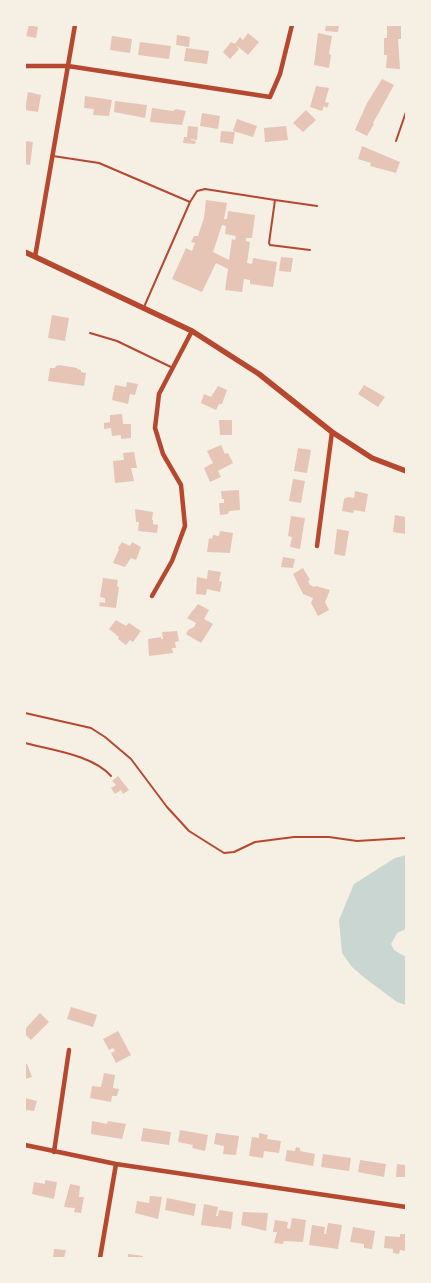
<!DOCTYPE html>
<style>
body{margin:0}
#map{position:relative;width:431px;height:1283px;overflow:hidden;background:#f6efe4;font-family:Signika,sans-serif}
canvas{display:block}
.frame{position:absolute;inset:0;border:26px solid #f6efe4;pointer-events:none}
</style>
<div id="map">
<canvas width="431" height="1283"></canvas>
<div class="frame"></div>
</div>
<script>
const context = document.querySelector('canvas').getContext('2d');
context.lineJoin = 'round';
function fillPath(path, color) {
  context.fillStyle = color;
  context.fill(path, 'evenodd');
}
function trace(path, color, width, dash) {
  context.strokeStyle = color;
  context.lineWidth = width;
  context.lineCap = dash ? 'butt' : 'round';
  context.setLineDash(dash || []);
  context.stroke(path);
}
fillPath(new Path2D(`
 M406,855V929L397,933L391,944L394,950L406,957V1005L397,1002L366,979L352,967L342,953L339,920L354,884L395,858Z`), '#c9d6d2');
fillPath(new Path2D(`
 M29,25L38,27L36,38L26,36Z
 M326,25H339L338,32L325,31Z
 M387,25H401V39H398L400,69L386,68L387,55H384V38H387Z
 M248,33L259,42L248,55L236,45L239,49L230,59L223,52L231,42L235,44L240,37L243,40Z
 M318,33L332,36L329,54L331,55L329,68L314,65Z
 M177,35L190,37L189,47L176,45Z
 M112,36L132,39L130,53L110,50Z
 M140,42L171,46L169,59L138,55Z
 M186,48L209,51L207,64L184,61Z
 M382,79L394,85L373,123L374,124L367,136L355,130L367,103Z
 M316,86L329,88L325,102L329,103L327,108L324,106L322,111L310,107Z
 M28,92L41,95L38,112L25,110Z
 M85,96L112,100L109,116L93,115L94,109L84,108Z
 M115,101L147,105L145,118L114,112Z
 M152,108L173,111L176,109L186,111L182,125L150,122Z
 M306,110L316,120L303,132L293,123Z
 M202,113L220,116L218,129L200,126Z
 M237,119L257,126L253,137L233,131Z
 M188,126L198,127L197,140L191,139V140L196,141L195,144L183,143L184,137H187Z
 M286,126L288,140L265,142L264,128Z
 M221,131L235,132L233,144L220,142Z
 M25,141L33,142L30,165L25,164Z
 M362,146L400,162L396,173L370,166L371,163L358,159Z
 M206,200L227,203L224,219H227L228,211L255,215L252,238H246V241L250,242L247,263L252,264L253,258L277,262L273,287L250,284V280L244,279L242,292L225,290L228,269L216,263L202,292L172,279L186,248L192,251L195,243L191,242L194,236H198L204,218ZM222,225L226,226L225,234L236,236L235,240L232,239L229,260L213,252Z
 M281,257L293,258L291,272L279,271Z
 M52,315L69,318L65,341L48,338Z
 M59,365L77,368V369L81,370V372L86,373L84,386L48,381L50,368H55L56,366Z
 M127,382L138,384L135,395L130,394L128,404L112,400L115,385L126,387Z
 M364,385L385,397L378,407L358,394Z
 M218,386L227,390L222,404H219L216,410L201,403L204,394L211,397Z
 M122,414L123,424H131V438L121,439V435L112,436L111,428L104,429V423L110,422V415Z
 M219,420H232V435H220Z
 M221,445L225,454L228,453L233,463L218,471L221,477L210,482L204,468L213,463L207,451Z
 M298,448L311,450L307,473L294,471Z
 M134,452L137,468H131L134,481L115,483L113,461L124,460L123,453Z
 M293,479L305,481L301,503L289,501Z
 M239,490L240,510L229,511L228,514L220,515L219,503H224V499H222L221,491Z
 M355,491L368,494L365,512L354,510L353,513L342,511L344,499L348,497L354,498Z
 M135,509L153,512L152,520H153V524L158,525L157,533L138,531L139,522H136Z
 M395,515L406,517V534L393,532Z
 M291,516L305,518L300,549L290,547L292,537L288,536Z
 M337,529L349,531L345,556L334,554Z
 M220,531L233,533L230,553L207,552L209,538L212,539L213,535L219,536Z
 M122,542L130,546L132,542L141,547L136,560L131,558L125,567L113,563L119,549L118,548Z
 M283,557L295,559L293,568L281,567Z
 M303,568L310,580L308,581L310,585L314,587L316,586L330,590L325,602L329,610L318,616L311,603L313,598L303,594L293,574Z
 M208,570L221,572L219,581L222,582L220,592L207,589L206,595L196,594L197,577L207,579Z
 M103,578L118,580L117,586L119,587L116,608L99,606L100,602L105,603V598L100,597Z
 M198,604L209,610L204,619L213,624L201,643L186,634L188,630L194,627L196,623L187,618Z
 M116,620L126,626L129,623L141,631L133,642L130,640L126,645L118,639L119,637L109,629Z
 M177,631L179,641L175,642L176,648H172L173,653L149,656L148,639L161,637V639H163L162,632Z
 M118,776L129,790L123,794L121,790L115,794L111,788L116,785L112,781Z
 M71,1007L97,1015L93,1027L67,1019Z
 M40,1013L49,1022L31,1040L25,1034V1029Z
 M118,1031L131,1055L116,1063L111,1053L115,1051L113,1048L109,1050L103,1039Z
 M25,1064H27L32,1077L25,1079Z
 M104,1073L115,1075L113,1088L119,1089L117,1096H112L111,1102L90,1098L92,1086L101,1087Z
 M25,1098L37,1101L34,1111L27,1110L25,1113Z
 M92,1121L107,1124L108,1121L126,1124L122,1139L91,1134Z
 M143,1128L171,1132L169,1145L141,1141Z
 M180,1130L208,1135L205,1151L192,1148L193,1145L178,1142Z
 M216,1133L239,1136L236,1155L223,1154L224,1146L214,1144Z
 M259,1133L268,1135L267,1139L281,1141L279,1153L264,1151L263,1158L249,1156L252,1137L259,1138Z
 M296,1147L300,1148V1151L315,1154L313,1166L285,1161L287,1150L295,1151Z
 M323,1154L351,1158L349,1171L321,1167Z
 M360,1160L386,1164L384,1177L358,1172Z
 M397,1164L406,1165V1177H396Z
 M45,1180L57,1182L54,1199L32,1194L34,1182L45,1184Z
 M70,1184L80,1186L79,1197H84L81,1213L74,1212L75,1208L64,1207Z
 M150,1196L162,1197L158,1219L135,1213L137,1201L149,1203Z
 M167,1198L196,1204L194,1216L165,1210Z
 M204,1204L218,1207L216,1216H218L219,1210L233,1212L231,1229L201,1225Z
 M243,1212L268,1213L266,1231L241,1225Z
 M292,1218L306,1220L303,1242L284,1241L283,1244L274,1243L277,1232H273L275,1220L288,1222L287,1228L290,1229Z
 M328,1223L342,1225L338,1249L309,1245L312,1225L325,1227L324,1234H326Z
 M353,1227L375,1231L372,1249L364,1248V1244L350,1242Z
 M400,1234H406V1251L400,1250L399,1254L393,1253V1249L384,1248L385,1236L400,1237Z
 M54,1249L66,1250L64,1258H53Z
 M128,1254L143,1256V1258H128Z`), '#e6c5b7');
trace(new Path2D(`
 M25,713L91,728L105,737L131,759L167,807L189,831L224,853L234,852L255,842L294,837H329L357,841L406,838`), '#b5482f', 2);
trace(new Path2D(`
 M396,141L406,112
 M53,156L99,163L190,202L197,191L205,189L275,200L269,243L270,245L310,250
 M275,200L317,206
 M144,307L190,202
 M90,333L117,341L173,368
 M25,743C51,750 93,755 111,776`), '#b5482f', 2);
trace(new Path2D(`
 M25,66H68L270,97L280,74L292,25
 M35,257L75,25
 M317,546L332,432
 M152,596L172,561L185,526L181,485L163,454L155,428L159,394L192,331
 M25,1145L116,1164L406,1207
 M54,1152L69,1050
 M100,1258L116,1164`), '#b5482f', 4.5);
trace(new Path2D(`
 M25,252L192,331L259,374L332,432L372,458L406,471`), '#b5482f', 5.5);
</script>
